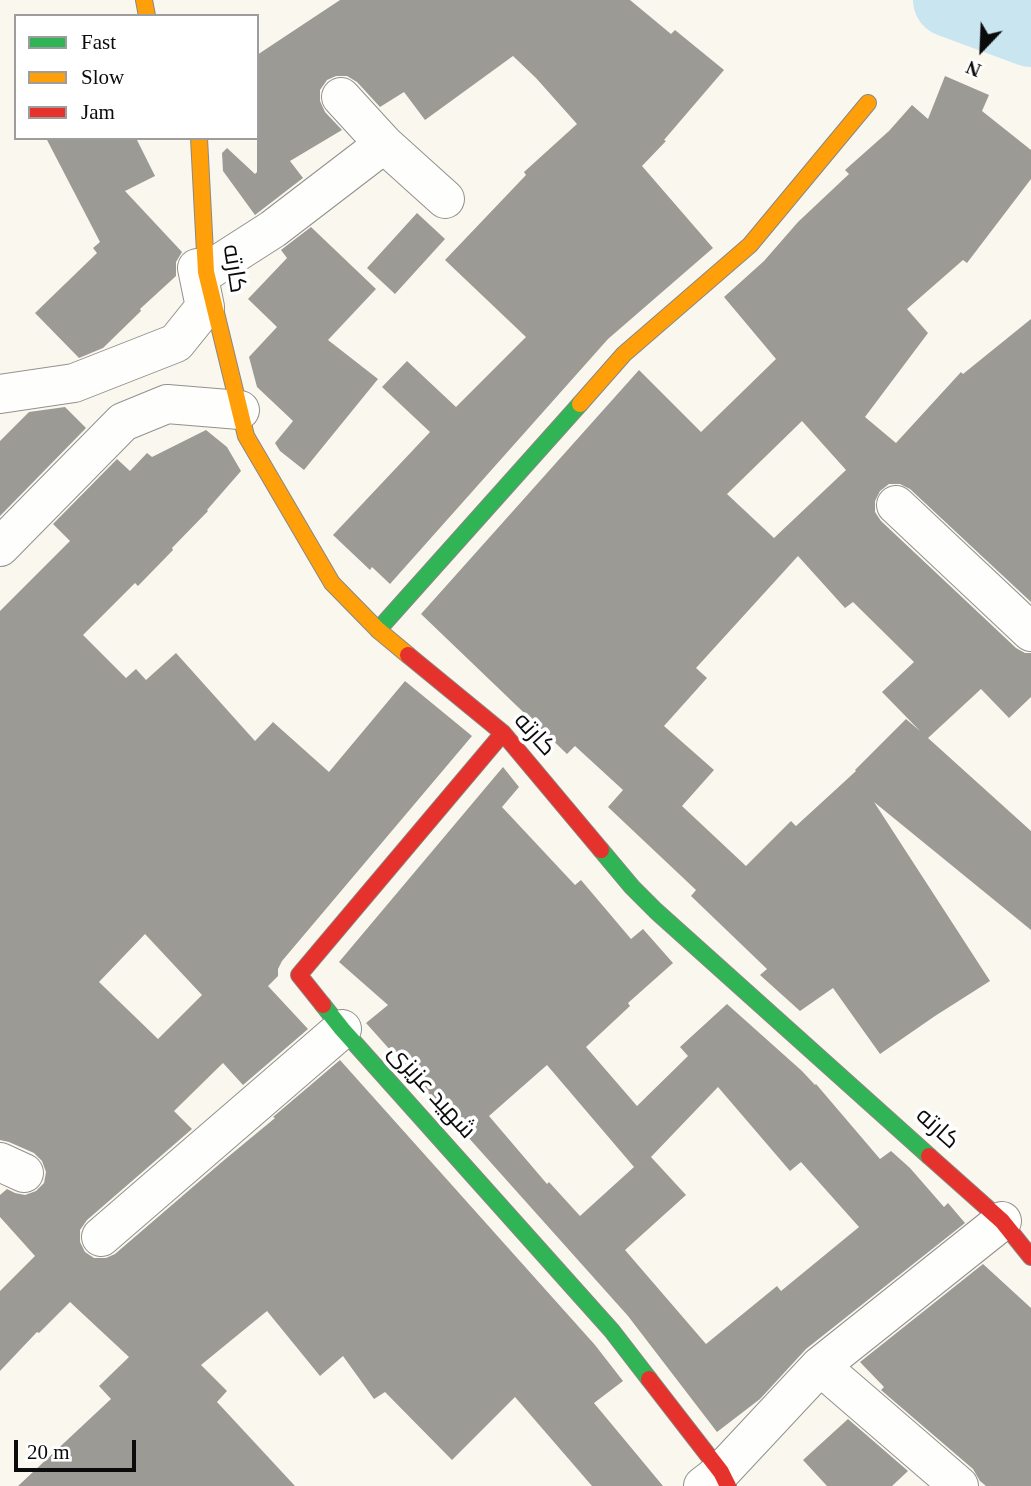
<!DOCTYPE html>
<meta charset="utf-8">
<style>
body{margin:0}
#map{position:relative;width:1031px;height:1486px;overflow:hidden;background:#faf7ef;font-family:Georgia,serif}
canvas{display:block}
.legend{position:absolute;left:14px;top:14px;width:245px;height:126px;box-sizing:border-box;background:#fff;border:2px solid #9d9d9d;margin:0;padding:9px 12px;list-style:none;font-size:21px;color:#0b0b0b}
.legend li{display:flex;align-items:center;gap:14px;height:35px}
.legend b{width:35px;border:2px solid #9d9d9d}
.north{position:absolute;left:947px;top:14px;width:70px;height:70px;-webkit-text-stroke:5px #fff;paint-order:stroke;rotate:203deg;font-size:19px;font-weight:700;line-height:28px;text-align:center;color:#0b0b0b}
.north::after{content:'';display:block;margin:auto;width:24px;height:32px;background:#0b0b0b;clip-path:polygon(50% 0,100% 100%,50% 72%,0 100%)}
.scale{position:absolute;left:14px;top:1440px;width:122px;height:32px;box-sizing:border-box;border:4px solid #0b0b0b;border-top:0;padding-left:9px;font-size:21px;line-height:24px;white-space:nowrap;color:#0b0b0b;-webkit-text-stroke:5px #fff;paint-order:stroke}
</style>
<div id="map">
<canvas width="1031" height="1486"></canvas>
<ul class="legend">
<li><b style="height:9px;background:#30b455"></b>Fast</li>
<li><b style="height:9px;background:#ff9f0a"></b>Slow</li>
<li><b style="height:9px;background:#e5322d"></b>Jam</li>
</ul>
<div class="north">N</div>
<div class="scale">20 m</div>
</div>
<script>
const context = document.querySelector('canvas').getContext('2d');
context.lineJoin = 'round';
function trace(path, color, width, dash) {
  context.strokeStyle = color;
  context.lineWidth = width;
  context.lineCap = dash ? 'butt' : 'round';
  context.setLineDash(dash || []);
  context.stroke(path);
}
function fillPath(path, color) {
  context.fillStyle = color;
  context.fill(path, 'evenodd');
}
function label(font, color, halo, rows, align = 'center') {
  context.font = font + ' Georgia,Cairo,serif';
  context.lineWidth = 7;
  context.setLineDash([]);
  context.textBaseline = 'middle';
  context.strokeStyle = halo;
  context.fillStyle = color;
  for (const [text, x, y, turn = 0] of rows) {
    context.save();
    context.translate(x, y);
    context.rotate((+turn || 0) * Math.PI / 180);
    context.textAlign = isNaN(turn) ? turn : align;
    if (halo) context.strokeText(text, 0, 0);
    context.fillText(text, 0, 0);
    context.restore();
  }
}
trace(new Path2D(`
 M950,0L1031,30`), '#c8e5f0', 74);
fillPath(new Path2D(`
 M340,0H630L671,34L675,30L724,70L664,140L666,141L642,166L713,248L608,339L390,584L372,567L370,570L333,535L430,432L382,387L407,361L456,407L526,337L445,260L526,175L524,172L577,124L536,78L513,56L425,120L404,92L380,107L357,82L347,76H336L327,80L320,90V101L325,112L342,130L290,161L303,178L255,215L223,171L222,153L227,148L255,174L257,172V55Z
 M945,76L989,95L982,111L1031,150V179L967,263L963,260L907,309L928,333L865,417L896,443L961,372L963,374L1031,319V602L910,489L900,484H889L880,491L875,501V512L881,521L1016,648L1025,653H1031V697L1009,718L981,689L928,738L1031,831V930L874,802L990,981L935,1016L880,1054L833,988L800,1011L760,975L767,969L691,896L696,890L608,807L623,790L575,746L567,754L421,614L639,370L701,432L776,359L724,297L764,261L798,222L849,174L845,170L889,131L912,105L928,119ZM802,421L846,470L774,538L727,494ZM798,556L845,608L853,602L914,662L882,692L920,731L906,719L855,770L856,771L796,826L791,821L746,866L682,806L714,770L664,726L707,678L696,668Z
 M46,138H136L155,176L125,191L182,252L176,262V276L140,309L141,311L103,348L79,358L35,313L97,253L93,248L100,242Z
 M417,213L445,239L395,294L367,268Z
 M311,227L376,289L328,340L378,379L304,470L280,451L275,443L293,421L257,387L249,357L277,327L248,299L287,258L281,250Z
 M65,407L86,428L0,516V441L29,412Z
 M206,430L227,447L241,471L207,510L208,511L172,548L173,550L138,586L135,583L83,635L126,678L136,669L146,680L176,653L255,741L273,722L329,772L405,681L472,736L282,961L278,969V976L268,986L308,1029L243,1085L223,1063L174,1111L192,1129L87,1220L80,1230V1242L85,1252L94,1258H106L115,1254L223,1161L275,1118L273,1117L340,1060L595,1345L623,1381L594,1403L663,1486H592L515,1397L452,1460L385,1392L374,1399L343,1356L320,1376L267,1311L201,1365L227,1391L217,1402L295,1486H18L111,1399L99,1386L129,1357L70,1302L39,1333L37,1332L0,1371V1291L35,1256L0,1217V1195L7,1189L15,1193L25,1195L36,1191L44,1183L46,1172L42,1161L34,1153L9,1142L0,1140V611L70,541L53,524L117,459L130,471L147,453L152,457ZM145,934L202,995L158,1039L99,982Z
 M503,767L519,787L502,807L575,885L581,880L631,939L643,929L673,963L628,1003L630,1006L586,1047L637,1106L688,1056L680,1047L727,1004L802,1071L815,1085L816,1084L880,1159L891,1151L910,1168L944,1207L948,1203L965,1223L806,1349L760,1399L717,1432L628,1316L366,1023L388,1005L339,962ZM547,1065L634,1167L580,1216L549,1182L547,1184L489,1116ZM718,1087L790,1171L801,1162L859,1227L781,1291L777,1286L706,1344L625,1250L686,1195L651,1157Z
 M983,1264L1031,1308V1486H986L980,1481L973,1469L881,1390L884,1387L860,1362Z
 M848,1419L908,1471L892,1486H827L803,1460Z`), '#9c9a95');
const street = new Path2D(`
 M341,97L384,144L445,199
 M206,272L273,229L384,144
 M0,394L74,383L176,343L205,307L197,268
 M896,505L1031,632
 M0,547L123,422L167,404L240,410
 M0,1162L24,1173
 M101,1237L342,1029
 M820,1366L959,1486
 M703,1486L721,1472L820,1366L1002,1221`);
const fast = new Path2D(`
 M378,630L580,404
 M601,850L632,887L656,911L929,1156
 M323,1005L342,1029L612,1331L649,1379`);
const slow = new Path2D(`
 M144,0L147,16
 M199,138L206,272L246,436L332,583L378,630L408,655
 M580,404L624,354L750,245L868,103`);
const jam = new Path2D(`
 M408,655L503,733L601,850
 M323,1005L299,975L503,733
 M929,1156L1002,1221L1031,1257
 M649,1379L721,1472L728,1486`);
trace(street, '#93918e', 40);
trace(fast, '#898884', 18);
trace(slow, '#898884', 18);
trace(jam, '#898884', 18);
trace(street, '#fefefd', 38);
trace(fast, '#30b455', 16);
trace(slow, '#ff9f0a', 16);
trace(jam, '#e5322d', 16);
label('24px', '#0b0b0b', '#fff', [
 ["کارته",232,269,81],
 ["کارته",533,736,48],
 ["شهید عزیزی",430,1093,48],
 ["کارته",936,1130,42]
]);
</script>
